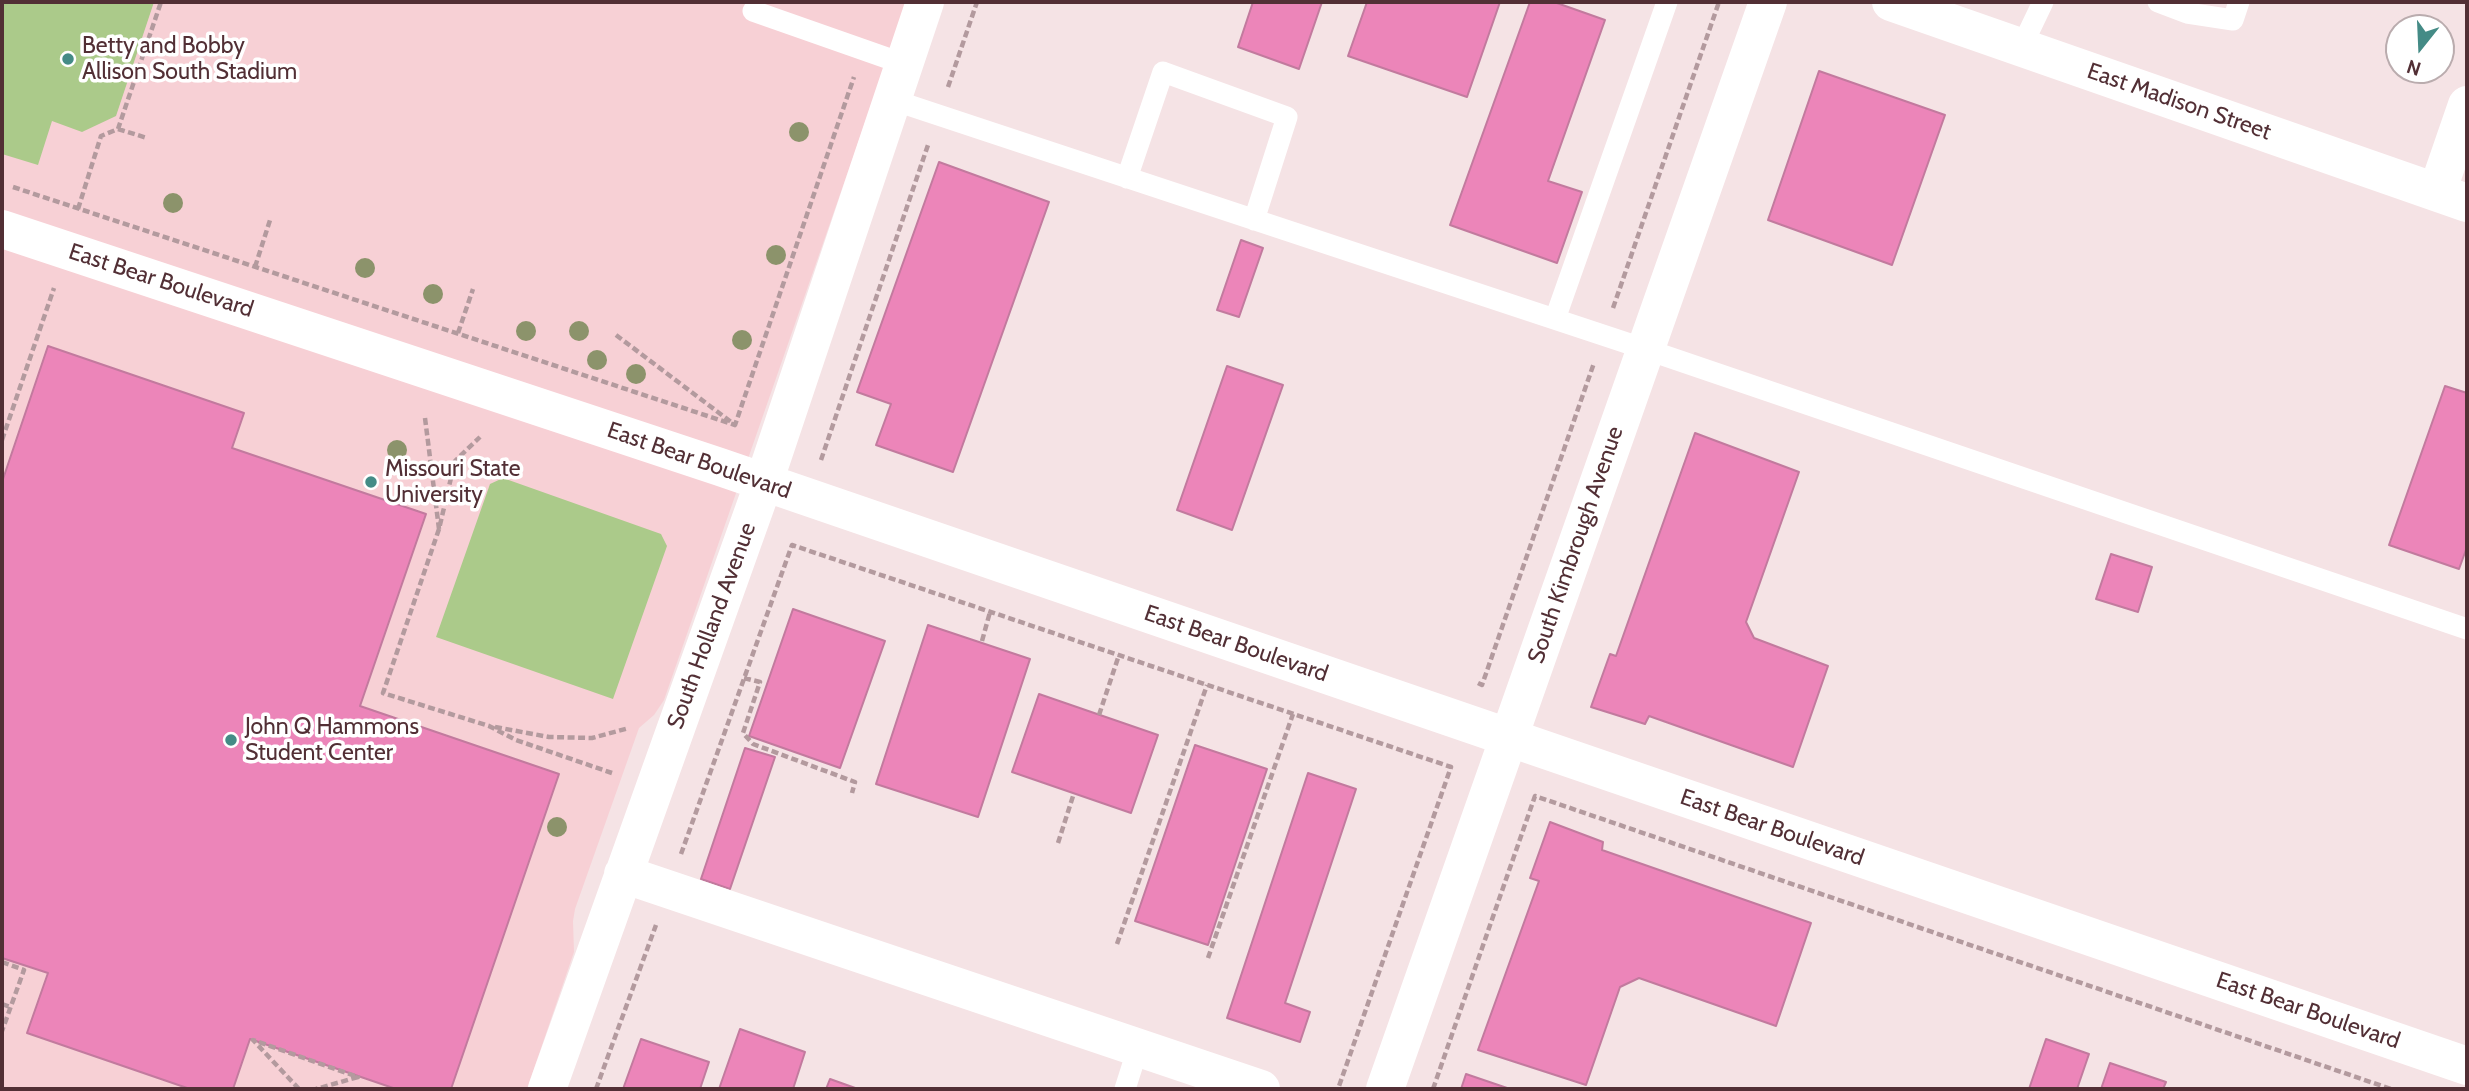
<!DOCTYPE html>
<style>
body{margin:0}
#map{position:relative;width:2469px;height:1091px;overflow:hidden;background:#f5e3e5;font-family:Cabin,sans-serif}
canvas{display:block}
.frame{position:absolute;inset:0;border:4px solid #522f35;pointer-events:none}
.north{position:absolute;left:2385px;top:14px;width:70px;height:70px;box-sizing:border-box;background:#fff;border:2px solid #baacae;border-radius:50%;rotate:198deg;font-size:19px;font-weight:700;line-height:28px;text-align:center;color:#522f35}
.north::after{content:'';display:block;margin:auto;width:24px;height:32px;background:#448b86;clip-path:polygon(50% 0,100% 100%,50% 72%,0 100%)}
</style>
<div id="map">
<canvas width="2469" height="1091"></canvas>
<div class="frame"></div>
<div class="north">N</div>
</div>
<script>
const context = document.querySelector('canvas').getContext('2d');
context.lineJoin = 'round';
function fillPath(path, color) {
  context.fillStyle = color;
  context.fill(path, 'evenodd');
}
function trace(path, color, width, dash) {
  context.strokeStyle = color;
  context.lineWidth = width;
  context.lineCap = dash ? 'butt' : 'round';
  context.setLineDash(dash || []);
  context.stroke(path);
}
function label(font, color, halo, rows, align = 'center') {
  context.font = font + ' Cabin,sans-serif';
  context.lineWidth = 7;
  context.setLineDash([]);
  context.textBaseline = 'middle';
  context.strokeStyle = halo;
  context.fillStyle = color;
  for (const [text, x, y, turn = 0] of rows) {
    context.save();
    context.translate(x, y);
    context.rotate((+turn || 0) * Math.PI / 180);
    context.textAlign = isNaN(turn) ? turn : align;
    if (halo) context.strokeText(text, 0, 0);
    context.fillText(text, 0, 0);
    context.restore();
  }
}
fillPath(new Path2D(`
 M2,2H907L664,700L654,715L639,728L575,909L573,921L574,952L527,1089H2Z`), '#f7d0d5');
fillPath(new Path2D(`
 M2,2H154L116,116L82,132L52,121L38,165L2,154Z
 M503,478L661,534L667,546L613,699L436,637L490,484Z`), '#abca8a');
const building = new Path2D(`
 M1253,2H1322L1299,69L1238,47Z
 M1367,2H1500L1467,97L1348,56Z
 M1530,2H1554L1605,20L1548,181L1582,192L1557,263L1450,225Z
 M1819,71L1945,115L1892,265L1768,220Z
 M939,162L1049,202L953,472L876,445L891,404L857,392Z
 M1241,240L1263,248L1239,317L1217,310Z
 M48,346L244,413L232,448L426,514L360,706L559,774L451,1089H396L250,1039L233,1089H190L27,1033L48,973L2,958V482Z
 M1227,366L1283,385L1232,530L1177,510Z
 M2445,386L2467,393V547L2459,569L2389,545Z
 M1695,433L1799,472L1746,622L1754,638L1828,666L1793,767L1649,716L1645,724L1591,707L1610,654L1616,656Z
 M2111,554L2152,567L2138,612L2096,599Z
 M793,609L885,641L840,768L749,736Z
 M928,625L1030,659L978,817L876,784Z
 M1039,694L1158,735L1131,813L1012,772Z
 M1195,745L1267,769L1208,945L1135,921Z
 M745,748L775,757L730,889L701,879Z
 M1308,773L1356,789L1285,1003L1310,1012L1300,1042L1227,1018Z
 M1550,822L1603,842L1602,850L1811,923L1776,1026L1639,978L1620,987L1586,1085L1478,1050L1539,881L1530,878Z
 M740,1029L805,1052L793,1089H719Z
 M641,1039L709,1062L700,1089H623Z
 M2046,1039L2089,1054L2077,1089H2029Z
 M2110,1063L2166,1082L2163,1089H2101Z
 M1466,1074L1510,1089H1461Z
 M830,1079L858,1089H826Z`);
fillPath(building, '#ec85b9');
trace(building, '#c27a9e', 2);
trace(new Path2D(`
 M948,87L977,2
 M118,129L147,138
 M13,187L735,425
 M78,209L101,136L118,129L161,2
 M255,267L271,217
 M1613,308L1719,2
 M458,333L473,289
 M616,335L735,425L854,77
 M425,418L439,529L455,461L480,437
 M2,440L54,288
 M821,460L929,142
 M439,529L383,693L489,726L516,740L612,773
 M982,641L990,612
 M744,678L760,682L743,733L753,744L855,782L852,793
 M1478,683L1482,685L1594,363
 M1099,715L1119,655
 M495,727L549,737L592,738L629,728
 M1058,843L1074,793
 M681,854L792,545L1451,767L1338,1089
 M1117,944L1207,685
 M1208,958L1293,714
 M2,962L24,970L2,1031
 M2,1004L10,1007
 M299,1089L253,1040L358,1077L316,1089
 M596,1089L656,925
 M1433,1089L1535,796L2391,1089`), '#b39a9e', 4.5, [7, 3.5]);
trace(new Path2D(`
 M2158,2L2187,13L2233,20L2239,2
 M753,11L904,64
 M2021,48L2043,2
 M893,100L1645,349L2467,629
 M1127,178L1163,72L1287,117L1254,220
 M1555,319L1667,2
 M1125,1089L1138,1048`), '#fff', 21);
trace(new Path2D(`
 M1891,2L2467,203
 M2437,192L2467,105
 M2,229L720,467L2467,1066
 M623,874L1261,1089
 M547,1089L764,482L925,2`), '#fff', 38);
trace(new Path2D(`
 M1385,1089L1768,2`), '#fff', 38);
context.fillStyle = '#8c936b';
for (const [x, y] of [
 [799,132],
 [173,203],
 [776,255],
 [365,268],
 [433,294],
 [526,331],
 [579,331],
 [742,340],
 [597,360],
 [636,374],
 [397,450],
 [557,827]
]) {
  context.beginPath();
  context.arc(x, y, 10, 0, 2 * Math.PI);
  context.fill();
}
for (const [x, y, r, color] of [
 [68,59,7,"#448b86"],
 [371,482,7,"#448b86"],
 [231,740,7,"#448b86"]
]) {
  const dot = new Path2D();
  dot.arc(x, y, r, 0, 2 * Math.PI);
  context.fillStyle = color;
  context.fill(dot);
  trace(dot, '#fff', 2.5);
}
label('23px', '#522f35', '#fff', [
 ["Betty and Bobby",82,46],
 ["Allison South Stadium",82,72],
 ["Missouri State",385,469],
 ["University",385,495],
 ["John Q Hammons",245,727],
 ["Student Center",245,753]
], 'left');
label('23px', '#522f35', '#fff', [
 ["East Madison Street",2179,102,19],
 ["East Bear Boulevard",161,281,18],
 ["East Bear Boulevard",699,461,19],
 ["South Kimbrough Avenue",1576,545,-71],
 ["South Holland Avenue",712,626,-70],
 ["East Bear Boulevard",1236,644,19],
 ["East Bear Boulevard",1772,828,19],
 ["East Bear Boulevard",2308,1011,19]
]);
</script>
